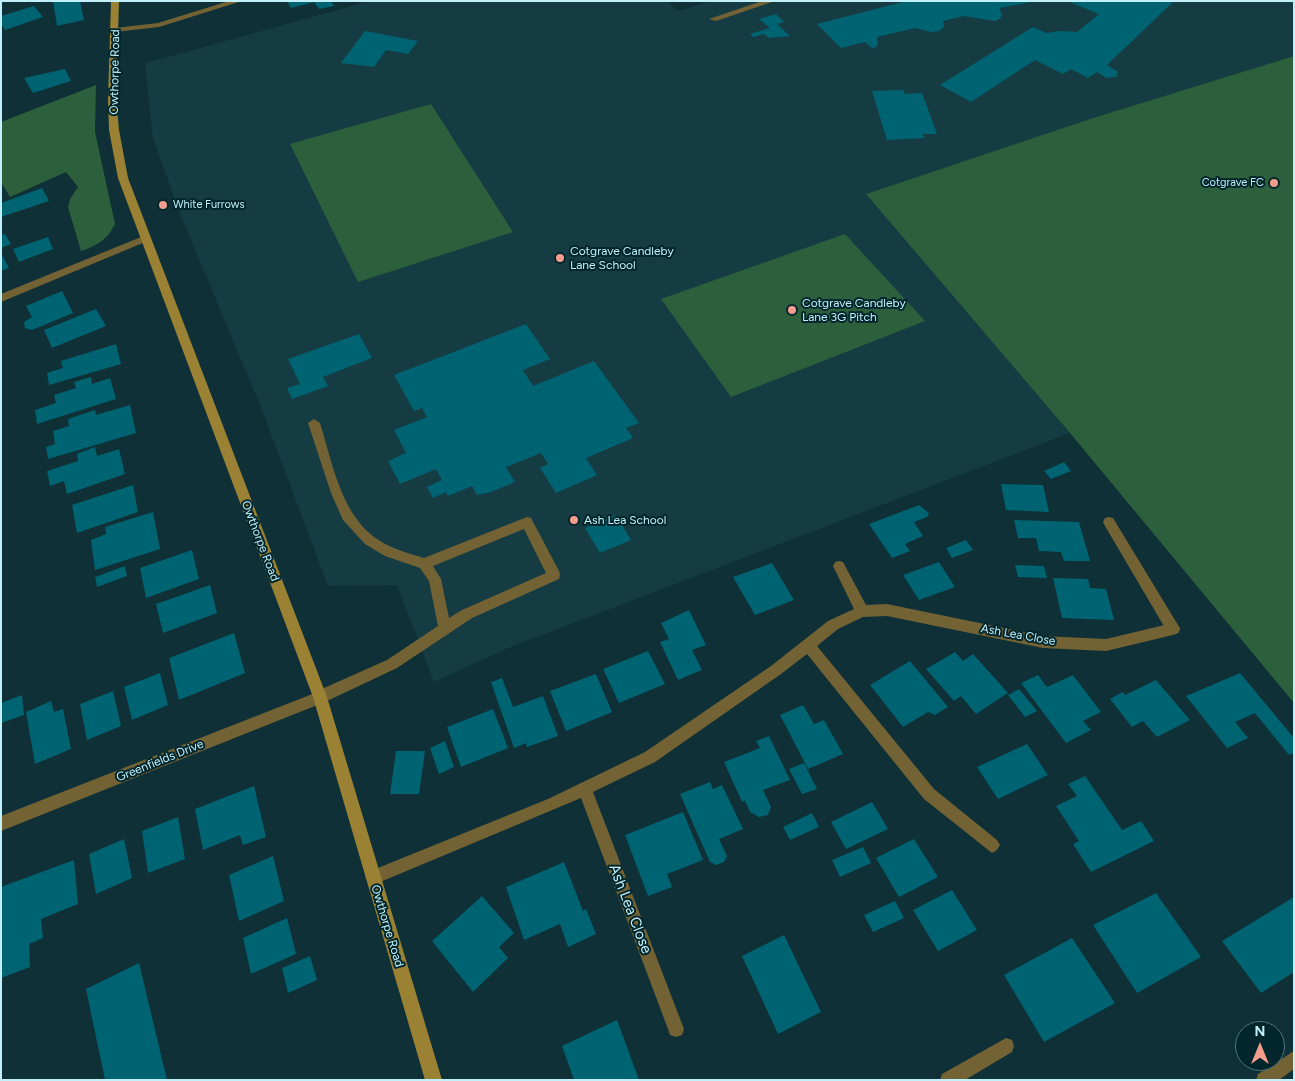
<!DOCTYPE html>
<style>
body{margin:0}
#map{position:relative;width:1295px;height:1081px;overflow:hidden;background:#0e3036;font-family:Figtree,sans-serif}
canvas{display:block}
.frame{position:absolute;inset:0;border:2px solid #c1f0fa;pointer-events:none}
.north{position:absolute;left:1235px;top:1021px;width:50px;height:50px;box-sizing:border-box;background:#03262c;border:1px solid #4f777e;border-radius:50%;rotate:0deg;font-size:14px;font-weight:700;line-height:20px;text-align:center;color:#c1f0fa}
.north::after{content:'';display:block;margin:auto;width:18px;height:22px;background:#f49d8d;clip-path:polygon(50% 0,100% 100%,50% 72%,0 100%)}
</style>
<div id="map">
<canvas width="1295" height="1081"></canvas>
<div class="frame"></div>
<div class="north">N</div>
</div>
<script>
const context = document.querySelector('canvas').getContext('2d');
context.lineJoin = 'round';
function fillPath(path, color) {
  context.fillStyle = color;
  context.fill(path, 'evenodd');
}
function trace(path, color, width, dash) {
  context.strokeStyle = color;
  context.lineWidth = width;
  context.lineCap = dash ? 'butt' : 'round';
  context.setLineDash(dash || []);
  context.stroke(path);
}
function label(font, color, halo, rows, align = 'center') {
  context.font = font + ' Figtree,sans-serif';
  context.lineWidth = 4;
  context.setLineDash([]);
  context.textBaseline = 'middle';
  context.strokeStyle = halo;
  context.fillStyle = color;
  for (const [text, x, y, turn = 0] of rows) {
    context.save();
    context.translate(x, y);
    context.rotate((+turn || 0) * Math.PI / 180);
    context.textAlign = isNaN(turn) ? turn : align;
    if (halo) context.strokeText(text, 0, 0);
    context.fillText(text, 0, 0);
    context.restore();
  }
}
fillPath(new Path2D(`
 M370,1H667L678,11L712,1H1294V56L1093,118L866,194L1070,433L508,648L434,682L397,585L328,586L262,410L179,211L153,138L146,74V63Z`), '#163c43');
fillPath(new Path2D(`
 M1294,56V703L1070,433L866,194L1093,118Z
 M96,85L95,132L115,224C107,240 98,245 81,251L68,207L70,199L78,187L66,172L10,197L1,182V122Z
 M431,104L513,232L358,282L290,144Z
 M845,234L925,321L731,397L661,299Z`), '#2c5f3b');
fillPath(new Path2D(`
 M53,1H80L84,20L57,26Z
 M287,1H331L334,6L319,9L314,2L291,8Z
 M907,1H1031V2L999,8L1002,14L1000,19L995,21L964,16L943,21L944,27L939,31L931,32L915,28L877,37L878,45L873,49L865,42L841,48L817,24Z
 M1067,1H1174L1107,65L1118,72L1116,77L1107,78L1097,72L1088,78L1071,69L1063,74L1035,60L971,102L940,85L1033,27L1046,33L1059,31L1077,32L1099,14Z
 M34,6L43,17L5,30L1,24V16Z
 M776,14L784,22L777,24L790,36L769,38L764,34L753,37L750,34L770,28L759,19Z
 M365,31L418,41L408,54L386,50L374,67L341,63Z
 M65,69L71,81L33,93L24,78Z
 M903,90L905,94L922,93L937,134H922L925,138L887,140L872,91Z
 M42,188L49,201L1,217V203Z
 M5,234L11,244L1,248V235Z
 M48,237L53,249L19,262L13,249Z
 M1,253L9,268L1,271Z
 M62,291L73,313L32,330L25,328L24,322L32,317L26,306Z
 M96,309L106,326L52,348L44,330Z
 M526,324L550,359L523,370L533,386L594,361L639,423L626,428L633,438L586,458L597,475L556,493L540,468L548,464L541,453L506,467L515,482L491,492L477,495L472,486L448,496L446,492L433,498L427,487L442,480L436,469L400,484L388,461L406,453L394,430L427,417L422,408L414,411L394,375Z
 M359,334L372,358L323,377L328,386L292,399L287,388L300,384L288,359Z
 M116,344L121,364L49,385L47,373L63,368L61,361Z
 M91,377L92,384L110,378L116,399L37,424L35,410L56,403L54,395L76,388L74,382Z
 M130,405L136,433L48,459L46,447L55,444L53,431L69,426L68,419L95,410L96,415Z
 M95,447L97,456L119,449L125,474L67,494L64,481L50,486L47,471L78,461L77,454Z
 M1064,462L1071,471L1051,479L1044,471Z
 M1001,484L1043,485L1049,512L1006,510Z
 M133,485L138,512L77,533L72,505Z
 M919,505L929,513L927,517L914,522L923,536L905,544L910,551L892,558L869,524Z
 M153,512L160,549L95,570L91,540L106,534L105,527Z
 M616,515L631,540L600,553L585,528Z
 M1014,520L1079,522L1090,561H1064L1061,552L1039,551L1036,538H1018Z
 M966,540L973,550L952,558L946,548Z
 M192,550L199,579L146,598L140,568Z
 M939,562L955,587L919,600L903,575Z
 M772,563L794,600L755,615L733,577Z
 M1015,565L1044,566L1047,578L1018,577Z
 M125,566L127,576L97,587L95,577Z
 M1053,578L1088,579L1090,588L1106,589L1114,620L1062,618Z
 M210,585L217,613L163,633L156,604Z
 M689,610L706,645L692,650L702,670L678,680L660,642L669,639L661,623Z
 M234,633L245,673L179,700L169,658Z
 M648,651L665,684L619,703L603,669Z
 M955,652L963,661L973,654L1008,693L976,714L961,696L954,701L926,669Z
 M910,661L948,707L935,715L928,712L903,727L870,685Z
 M160,673L168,705L132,720L124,687Z
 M1240,673L1294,738V753L1289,755L1255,713L1235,722L1248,738L1227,748L1186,696Z
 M596,674L612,712L566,731L550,691Z
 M1038,675L1047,687L1073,675L1101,712L1083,721L1091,730L1066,743L1021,683Z
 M502,678L513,707L543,696L558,736L527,747L526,743L514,748L491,682Z
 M1156,680L1190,720L1157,737L1143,721L1132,727L1110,699L1123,692L1125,695Z
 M1019,689L1037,711L1025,717L1008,695Z
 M113,691L121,726L87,740L80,704Z
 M22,695L24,715L1,723V703Z
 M51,701L54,712L63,709L71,749L35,764L26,712Z
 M803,705L814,724L824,720L843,754L808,769L780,715Z
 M493,709L508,748L461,767L447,727Z
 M769,736L790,780L763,790L771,807L768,815L759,817L750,812L745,801L742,802L724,762L760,748L756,741Z
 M445,741L454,767L439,774L430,748Z
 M1027,744L1048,775L998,799L977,767Z
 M396,751H425L419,794H390Z
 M804,763L817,789L802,794L789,769Z
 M1085,776L1122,830L1141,821L1154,841L1091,872L1073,844L1079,841L1056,806L1077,796L1068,784Z
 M710,782L713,789L722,785L743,829L719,839L727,856L724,862L716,865L710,862L680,794Z
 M254,786L266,837L243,845L240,835L203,850L195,809Z
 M872,802L888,829L846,849L831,822Z
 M683,812L703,860L667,874L672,887L648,896L625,835Z
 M812,813L819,827L790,840L783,827Z
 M178,817L185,859L148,873L142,831Z
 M124,839L132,878L96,894L89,854Z
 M914,839L938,877L899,897L876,858Z
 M863,847L871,863L840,877L832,860Z
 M273,856L284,901L239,921L229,875Z
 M74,860L78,904L41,919L43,938L29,944L30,967L1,978V887Z
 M564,862L583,911L586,909L596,934L568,947L560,924L524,940L506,887Z
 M952,890L977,930L938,951L913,910Z
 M1156,893L1201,957L1137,993L1093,925Z
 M482,896L514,933L499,947L508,958L473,992L432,941Z
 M1294,897V972L1261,993L1222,941Z
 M895,901L904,918L873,932L864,915Z
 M287,918L296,954L251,974L243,938Z
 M784,935L821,1012L778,1034L742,956Z
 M1072,938L1115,1003L1044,1042L1004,975Z
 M310,956L317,980L288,993L282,968Z
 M139,963L167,1080H105L86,989Z
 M617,1020L639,1080H574L562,1046Z`), '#006371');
fillPath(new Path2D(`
 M229,1H242L159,27L115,32L111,30L115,28L158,23Z
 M762,1H775L716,21L709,19Z
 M314,419L320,423C332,461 340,511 374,537C389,548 407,553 424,558L527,517L531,518L559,571L560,575L559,579L472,618L397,668L325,702L320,703L315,702L313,697L315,692L387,660L438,626L429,581L420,568L385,556L365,544L343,520L331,493L308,423ZM524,529L546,573L462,610L449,618L441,579L433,566Z
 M1109,517L1113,518L1178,625L1180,629L1178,633L1173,635L1168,633L1105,526L1103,522L1105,518Z`), '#726234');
fillPath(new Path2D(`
 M146,235L150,236V240L1,302V294Z
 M839,561L843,562L866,605L887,604L1043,636L1106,639L1173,623L1178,625L1180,629L1178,633L1173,635L1106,651L1043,648L887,616L863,617L838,629L817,646L934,789L997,840L1000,845L997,850L992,853L924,799L807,654L781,674L655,762L593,792L684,1029L682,1035L676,1037L670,1035L668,1029L581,798L373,885L368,882L365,877L368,872L548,799L645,752L771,666L828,621L854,609L833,566L835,562Z
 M320,691L325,692L327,697L325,702L1,831V816Z
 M1006,1038L1012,1040L1014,1046L1012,1052L965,1080H940L942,1074Z
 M1294,1051V1069L1279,1080H1256L1258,1074Z`), '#726234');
fillPath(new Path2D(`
 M111,1H119L116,99L119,130L128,178L327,697L442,1080H425L313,697L118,178L109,130L108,99Z`), '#9a8133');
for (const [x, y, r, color] of [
 [1274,183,5,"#f49d8d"],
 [163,205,5,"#f49d8d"],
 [560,258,5,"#f49d8d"],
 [792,310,5,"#f49d8d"],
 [574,520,5,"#f49d8d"]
]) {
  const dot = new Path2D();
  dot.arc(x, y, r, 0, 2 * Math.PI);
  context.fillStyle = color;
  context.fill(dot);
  trace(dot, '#03262c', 2);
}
label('11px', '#c1f0fa', '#03262c', [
 ["Cotgrave FC",1264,183],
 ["White Furrows",173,205,"left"]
], 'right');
label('12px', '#c1f0fa', '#03262c', [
 ["Owthorpe Road",115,72,-89],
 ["Owthorpe Road",260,541,69],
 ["Ash Lea Close",1018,635,10],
 ["Greenfields Drive",160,761,-22],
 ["Owthorpe Road",387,926,73]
]);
label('12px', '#c1f0fa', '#03262c', [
 ["Cotgrave Candleby",570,251],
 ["Lane School",570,265],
 ["Cotgrave Candleby",802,303],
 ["Lane 3G Pitch",802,317],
 ["Ash Lea School",584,520]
], 'left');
label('15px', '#c1f0fa', '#03262c', [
 ["Ash Lea Close",630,909,69]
]);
</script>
